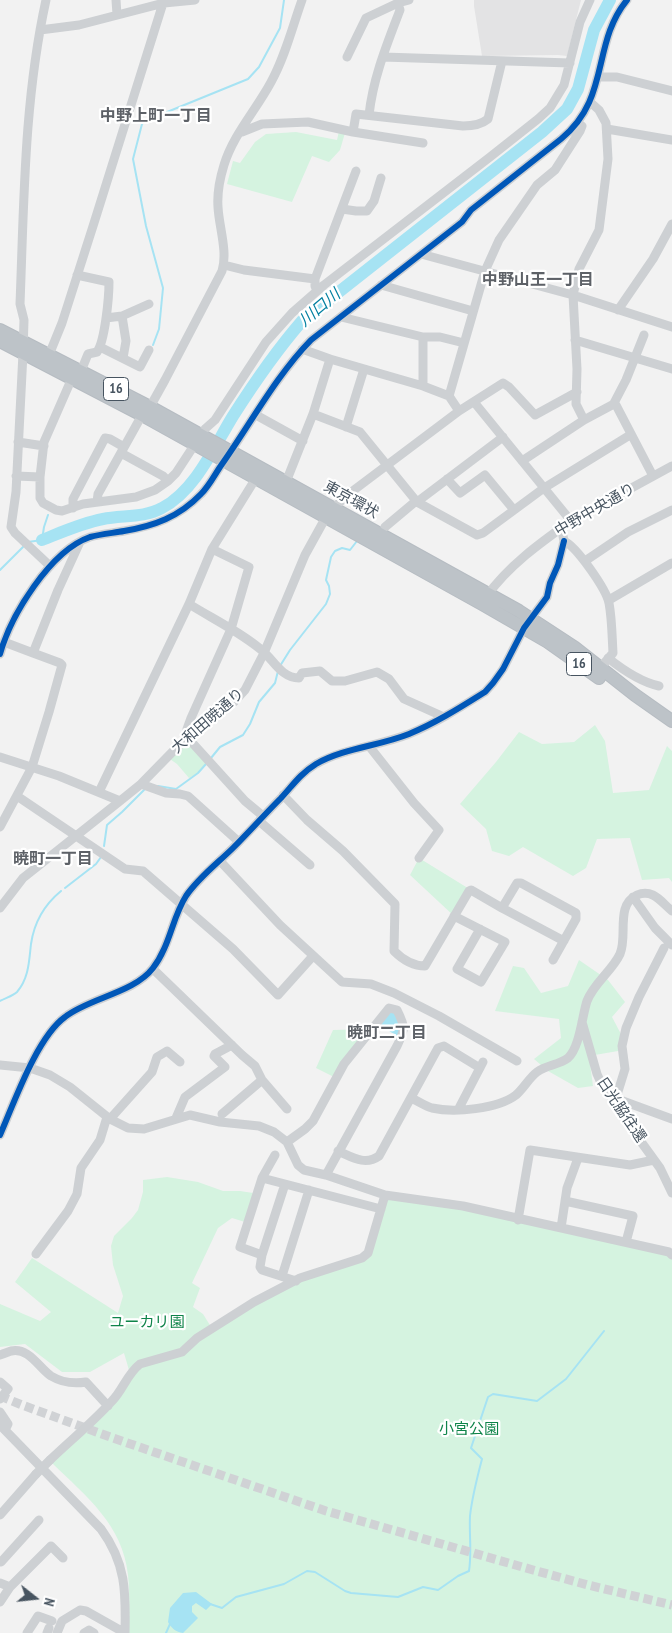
<!DOCTYPE html>
<meta charset="utf-8">
<style>
body{margin:0}
#map{position:relative;width:672px;height:1633px;overflow:hidden;background:#f2f2f2;font-family:"PT Sans Narrow",sans-serif}
canvas{display:block}
.north{position:absolute;left:10px;top:1573px;width:50px;height:50px;-webkit-text-stroke:4px #fff;paint-order:stroke;rotate:106deg;font-size:14px;font-weight:700;line-height:20px;text-align:center;color:#475460}
.north::after{content:'';display:block;margin:auto;width:18px;height:22px;background:#475460;clip-path:polygon(50% 0,100% 100%,50% 72%,0 100%)}
</style>
<div id="map">
<canvas width="672" height="1633"></canvas>
<div class="north">N</div>
</div>
<script>
const context = document.querySelector('canvas').getContext('2d');
context.lineJoin = 'round';
function fillPath(path, color) {
  context.fillStyle = color;
  context.fill(path, 'evenodd');
}
function trace(path, color, width, dash) {
  context.strokeStyle = color;
  context.lineWidth = width;
  context.lineCap = dash ? 'butt' : 'round';
  context.setLineDash(dash || []);
  context.stroke(path);
}
function label(font, color, halo, rows, align = 'center') {
  context.font = font + ' "PT Sans Narrow","Noto Sans JP",sans-serif';
  context.lineWidth = 4.5;
  context.setLineDash([]);
  context.textBaseline = 'middle';
  context.strokeStyle = halo;
  context.fillStyle = color;
  for (const [text, x, y, turn = 0] of rows) {
    context.save();
    context.translate(x, y);
    context.rotate((+turn || 0) * Math.PI / 180);
    context.textAlign = isNaN(turn) ? turn : align;
    if (halo) context.strokeText(text, 0, 0);
    context.fillText(text, 0, 0);
    context.restore();
  }
}
fillPath(new Path2D(`
 M474,0H581L567,56L558,55L482,56L474,6Z`), '#e3e3e4');
fillPath(new Path2D(`
 M339,131L345,133L340,150L329,162L312,156L292,202L227,184L233,161L240,163L255,142L266,134L296,132L337,140Z
 M595,725L605,741L613,793L649,790L667,746L672,751V882L669,878L642,880L630,838L597,839L586,868L573,876L523,847L509,856L492,851L486,829L460,804L496,762L519,732L542,744L574,742Z
 M187,737L208,761L198,773L189,778L177,764L167,757Z
 M419,858L471,890L454,916L410,875Z
 M579,960L608,980L625,1002L612,1017L622,1036L618,1051L589,1056L593,1086L578,1088L548,1071L534,1059L561,1038L559,1019L495,1011L513,966L524,968L541,993L568,986Z
 M373,1029L336,1078L316,1068L333,1030Z
 M167,1177L198,1182L223,1191H240L253,1193L245,1222L232,1218L218,1228L192,1283L200,1288L193,1307L203,1314L213,1330L270,1294L362,1258L385,1195L442,1203L672,1255V1633H129C129,1614 130,1594 128,1575C123,1525 86,1496 52,1463L131,1377L124,1353L90,1372H62L25,1344L0,1347V1304L40,1321L51,1312L15,1282L32,1258L118,1313L123,1296L113,1265L111,1246L114,1236L132,1218L138,1210L143,1192V1180Z`), '#d5f3e0');
fillPath(new Path2D(`
 M389,1008L397,1010L401,1038L377,1024Z
 M196,1592L212,1604L206,1610L196,1603L192,1606V1612L198,1618L183,1633C176,1632 171,1628 168,1622L170,1608L183,1593Z`), '#a6e3f3');
trace(new Path2D(`
 M153,345L159,329L163,288L146,226L133,159L142,124L145,121L248,79L259,67L280,28L284,0
 M28,542L42,540L44,527L48,515
 M0,570L25,545
 M280,666L290,650L326,604L330,594L329,586L326,580L331,557L335,551L342,548L350,550L357,541
 M211,758L220,747L243,735L250,724L259,702L275,683L278,671
 M158,786L176,789L198,773L206,764
 M104,846L107,825L122,812L146,788
 M65,888L96,864L101,857
 M0,1001C5,998 13,996 17,992C29,978 29,961 31,944C34,923 44,905 61,891
 M210,1604L222,1608L236,1597L284,1584L307,1571L315,1572L345,1591L351,1593L398,1597L423,1587L438,1590L458,1576L469,1571C472,1552 469,1534 470,1516C472,1497 477,1478 482,1459L471,1448L488,1397L493,1394L537,1401L566,1379L604,1331
 M166,1633L170,1624`), '#a6e3f3', 2);
trace(new Path2D(`
 M42,540C62,532 82,523 103,519C122,515 144,518 162,508C195,491 214,447 233,416C254,383 276,351 302,321L542,132L567,109L578,89L594,30L610,0`), '#a6e3f3', 12);
trace(new Path2D(`
 M0,1396L22,1405L113,1438L326,1511L533,1570L588,1585L672,1605`), '#d0d2d5', 9, [9, 4.5]);
const highway = new Path2D(`
 M0,330L150,407L519,611L574,647L635,695L672,721
 M0,341L142,415L482,604L548,642L599,678`);
trace(highway, '#b6bcc2', 14);
trace(new Path2D(`
 M46,0C24,100 24,202 20,304L24,320L23,353L16,492L11,527L15,533L50,566
 M116,0L117,15
 M40,30L79,25L164,3L195,0
 M347,57L366,18L398,3L409,0
 M383,57L570,63
 M598,77H617L672,91
 M369,115C373,78 387,44 400,10L398,3
 M607,129L672,140
 M242,132L262,124L308,122L353,132L423,143
 M353,132L356,114L463,126C471,126 482,124 488,119L502,61
 M342,209L356,211H367L374,201L381,178
 M421,254L573,295L672,327
 M224,265L244,270L315,279
 M77,275L109,282C109,297 105,341 97,352L88,354L81,371
 M381,285L473,311
 M317,291L315,286V279L356,171
 M618,310L653,259L672,224
 M122,316L126,341L123,358
 M341,317L423,337H440L464,343
 M106,318L122,316L149,304
 M423,337V386
 M575,340L672,369
 M100,347L140,367L149,350
 M330,359L423,386L449,396L459,411
 M49,360V355L62,323L94,223L164,0
 M71,374L72,378L44,442L40,477V498L43,503L56,510L62,511L83,504L136,497L155,490L168,481L176,473L195,444
 M449,396L485,271L499,240L537,185L555,170L580,131L582,126L578,123
 M474,402L571,521
 M613,405L626,380L644,335
 M313,414L360,432L417,502L477,535L483,533L544,488L630,435
 M256,415L303,441
 M584,420L576,404L577,369L573,295L579,269L599,230L608,159L606,123L599,110L590,102
 M346,427L364,369
 M200,435L206,428L215,420L266,342L292,313L324,285L490,157L538,119L550,108L564,85L580,22L590,0
 M18,442L44,446
 M121,453L163,476L168,481
 M522,461L584,420L612,405H616L653,476
 M16,476L40,477
 M447,479L460,493L485,475L514,510
 M286,482L313,414L330,359L302,349
 M97,502L98,494L142,415L150,407L165,380L222,271C228,252 219,227 218,207C217,193 220,178 224,165C233,135 256,110 271,82C285,57 292,28 302,0
 M417,502L503,437
 M73,508V499L105,438L110,439L124,447
 M385,527L416,501
 M563,536L564,541C577,547 606,589 609,603C612,619 612,636 613,653L600,668
 M212,549L249,567L231,629L191,718L187,729V737L245,801L263,816
 M585,561L628,532L672,510
 M486,597C508,566 540,543 571,521L672,466
 M609,600L672,563
 M189,604C213,619 244,634 265,653C275,663 283,678 299,678L302,673L320,671L332,681H345L377,672L389,679L404,699L444,717
 M4,642L33,653
 M0,654C11,615 50,551 90,537C101,534 113,533 124,531C154,526 179,517 201,494C209,486 214,476 220,467C250,425 275,377 311,340L462,222L471,210L561,139C611,98 591,44 627,0
 M608,658C623,670 641,682 659,686
 M369,746L414,803L439,830L419,858
 M0,757L59,776L120,801
 M141,784L166,793L180,794L188,796L239,842
 M99,792L189,604L212,549L256,478
 M283,795L307,820L343,851L395,904L394,951C402,959 413,966 425,966L469,891L471,890L502,908
 M17,796L125,869L143,871L233,949L278,995L313,956
 M259,821L310,865
 M0,827L32,767L49,712L62,665L60,663L33,653L58,590L80,542
 M220,861L280,925L342,982L371,984L394,993L439,1016L517,1061
 M633,897L655,928L672,945
 M0,908L23,878L120,801L141,784L187,737L234,702L245,690L264,653L305,555L326,517L333,509L346,496L459,411L503,383L509,387L535,415L577,392
 M454,916L505,942L481,982L457,969L480,929
 M553,960L576,919V913L521,883H517L502,908L564,941
 M153,969L242,1055L255,1066L262,1080L287,1109
 M582,1022L597,1074L602,1085L612,1097L626,1121L660,1168L672,1193
 M0,1065L30,1068L50,1075L70,1087L110,1119L128,1128L144,1129L190,1115L220,1122L259,1126L274,1132L287,1142L298,1165L304,1170L326,1175L385,1195L463,1206L669,1252L672,1255
 M612,1097L672,1119
 M411,1098C418,1101 425,1106 432,1108C454,1113 498,1109 516,1095C524,1088 529,1078 537,1072C546,1065 559,1065 568,1058C580,1047 582,1016 587,1001C594,983 612,971 620,954C628,936 615,905 637,895C653,888 662,903 672,911
 M616,1098L625,1069L622,1046L626,1028L639,997L664,948
 M458,1110L483,1062
 M222,1114L262,1080
 M176,1118L185,1097L225,1067L214,1056L215,1054L232,1045
 M110,1119L152,1072L157,1057L167,1051L180,1062
 M0,1135C14,1103 37,1037 65,1017C89,998 134,993 153,968C170,946 172,918 186,896C199,877 218,863 234,847C250,831 265,814 281,798C293,785 300,774 316,764C344,748 379,746 409,734C436,723 461,707 485,692L493,683L503,669L524,628L547,597L550,583L558,565L564,541
 M287,1142L305,1129L313,1121L344,1064L389,1008L397,1010C406,1028 405,1029 397,1046L326,1175
 M338,1151C352,1157 365,1166 379,1156L438,1048L444,1046L480,1068
 M275,1155L262,1178L240,1247L262,1255L260,1267L262,1270L296,1281
 M262,1178L381,1209
 M565,1201L633,1216L626,1242
 M518,1220L530,1150L630,1165L654,1160
 M561,1228L567,1188L578,1158
 M36,1254L68,1211L77,1194L81,1168L100,1140L107,1117
 M262,1255L285,1184
 M282,1276L309,1190
 M0,1355C3,1354 8,1352 11,1351C29,1347 39,1368 51,1376C61,1382 74,1384 86,1382L108,1406
 M0,1382L8,1389L0,1399
 M0,1412L8,1424L5,1430
 M0,1425L101,1529C126,1563 126,1592 125,1633
 M50,1460C71,1440 93,1422 112,1401C123,1390 127,1374 140,1364L182,1352L197,1338L254,1302L300,1278L362,1258L368,1253L385,1195
 M0,1515L36,1474
 M1,1562L39,1520
 M0,1583L10,1587L51,1546L63,1558
 M0,1602L10,1587
 M27,1633L38,1616L52,1621
 M47,1633L49,1628
 M57,1633L62,1621L80,1610L86,1611L125,1633
 M84,1633L89,1630L94,1633`), '#cdd0d3', 9);
trace(highway, '#bdc3c8', 12);
trace(new Path2D(`
 M36,1474L50,1460`), '#cdd0d3', 9);
trace(new Path2D(`
 M0,654C11,615 50,551 90,537C101,534 113,533 124,531C154,526 179,517 201,494C209,486 214,476 220,467C250,425 275,377 311,340L462,222L471,210L561,139C611,98 591,44 627,0
 M0,1135C14,1103 37,1037 65,1017C89,998 134,993 153,968C170,946 172,918 186,896C199,877 218,863 234,847C250,831 265,814 281,798C293,785 300,774 316,764C344,748 379,746 409,734C436,723 461,707 485,692L493,683L503,669L524,628L547,597L550,583L558,565L564,541`), '#0057b8', 6);
for (const [x, y, w] of [
 [116,389,25],
 [579,664,25]
]) {
  const box = new Path2D();
  box.roundRect(x - w / 2, y - 11.5, w, 23, 4);
  context.fillStyle = '#fff';
  context.fill(box);
  trace(box, '#475460', 1);
}
label('bold 14px', '#475460', null, [
 ["16",116,389],
 ["16",579,664]
]);
label('15px', '#475460', '#fff', [
 ["東京環状",351,500,29],
 ["中野中央通り",595,510,-30],
 ["大和田暁通り",208,721,-41],
 ["日光脇往還",621,1110,56]
]);
label('15px', '#0f844a', '#fff', [
 ["ユーカリ園",147,1323],
 ["小宮公園",469,1430]
]);
label('bold 16px', '#5d6167', '#fff', [
 ["中野上町一丁目",156,116],
 ["中野山王一丁目",538,280],
 ["暁町一丁目",53,859],
 ["暁町二丁目",387,1033]
]);
label('italic 16px', '#0380a1', '#fff', [
 ["川口川",320,308,-40]
]);
</script>
